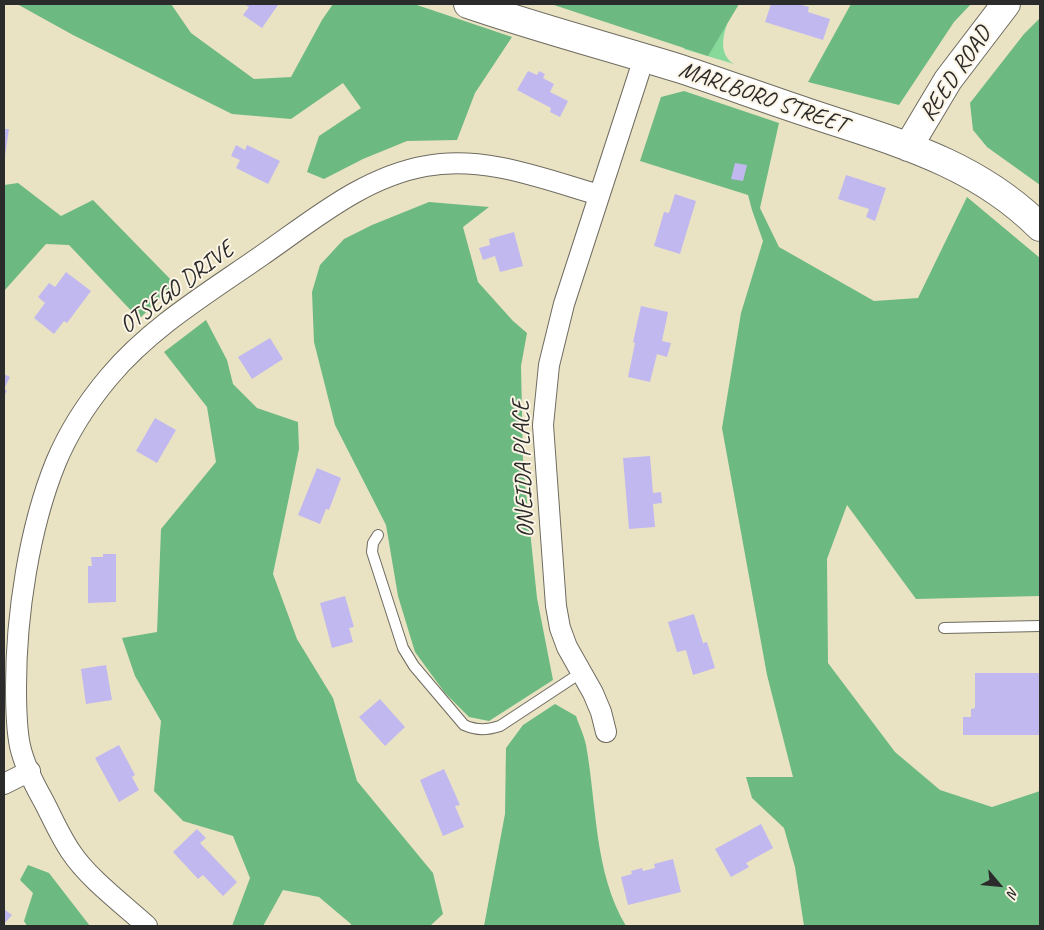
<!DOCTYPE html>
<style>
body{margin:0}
#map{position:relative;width:1044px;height:930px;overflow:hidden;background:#eae3c3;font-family:Caveat,sans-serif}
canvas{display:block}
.frame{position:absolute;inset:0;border:5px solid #2b2b2b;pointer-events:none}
.north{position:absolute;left:974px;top:860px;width:50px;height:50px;-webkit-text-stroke:4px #fcf5e5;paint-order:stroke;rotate:118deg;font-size:14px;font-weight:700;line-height:20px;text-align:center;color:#2b2b2b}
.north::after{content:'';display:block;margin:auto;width:18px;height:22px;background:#2b2b2b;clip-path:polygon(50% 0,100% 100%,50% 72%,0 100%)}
</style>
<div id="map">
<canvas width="1044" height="930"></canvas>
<div class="frame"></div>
<div class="north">N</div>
</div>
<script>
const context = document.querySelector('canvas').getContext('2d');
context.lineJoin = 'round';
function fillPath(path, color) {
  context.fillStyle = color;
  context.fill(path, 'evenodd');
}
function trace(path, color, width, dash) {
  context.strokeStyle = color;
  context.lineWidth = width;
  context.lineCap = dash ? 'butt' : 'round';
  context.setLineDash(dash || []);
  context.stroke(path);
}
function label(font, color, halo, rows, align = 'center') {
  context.font = font + ' Caveat,sans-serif';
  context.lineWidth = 4;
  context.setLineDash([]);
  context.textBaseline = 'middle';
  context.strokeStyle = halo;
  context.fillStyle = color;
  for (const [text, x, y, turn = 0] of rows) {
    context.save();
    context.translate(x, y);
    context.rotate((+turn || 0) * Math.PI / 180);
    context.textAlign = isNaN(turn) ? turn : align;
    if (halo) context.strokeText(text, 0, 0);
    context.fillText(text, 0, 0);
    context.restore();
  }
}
fillPath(new Path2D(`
 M698,4H734C728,23 713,51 734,64L684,49Z`), '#87d99a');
fillPath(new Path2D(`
 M17,4H171L191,33L254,79L291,77L322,20L333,4H414L512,37L475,93L457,140L407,141L363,159L324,179L307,172L319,136L361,108L343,83L291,119L232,114L73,35Z
 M551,4H739L708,56Z
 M851,4H971L954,22L899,105L808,82Z
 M1040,18V185L987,147L973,130L970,103L1024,34Z
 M684,91L779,123L760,208L779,247L874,301L918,298L967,197L1040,258V596L916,599L847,505L827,559L828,663L895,752L940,790L992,807L1040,791V926H804L795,867L784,828L752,798L746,777H793L767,675L722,428L741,313L763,241L752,210L748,195L640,161L661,97Z
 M18,183L61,216L93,200L175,284L139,319L69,245L46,244L4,291V185Z
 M429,202L489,207L463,227L478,282L513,321L527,333L521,366L523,463L537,598L553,680L489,721L469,717L445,693L415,652L398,596L386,525L335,425L314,342L312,292L320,265L344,239L372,225Z
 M206,320L227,360L233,384L257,408L298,422L299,449L273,574L297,639L333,698L357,781L433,873L443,914L430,926H351V924L319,897L283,890L263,926H232L250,878L233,836L183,821L154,791L161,721L135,676L122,638L157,632L161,529L216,462L207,407L164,352Z
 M555,704L576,716C579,725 584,735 586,745C597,806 594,872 626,926H484L505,814L506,748L523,725Z
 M28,865L49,873L90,926H27L24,921L33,893L20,880Z`), '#6db982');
fillPath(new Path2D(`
 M244,4H276L278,5L262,28L243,15L249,7Z
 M771,4H798L809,7L808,12L830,19L823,40L765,22Z
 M528,71L537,75L539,71L545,74L543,78L554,84L550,92L568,101L560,117L550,112L551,108L517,90Z
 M4,129H9L5,156H4Z
 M236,145L245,150L247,145L280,161L268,184L236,168L240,160L231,156Z
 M735,163L747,165L743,181L731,179Z
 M846,175L886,188L875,221L866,217L869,209L838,199Z
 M675,194L696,201L680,254L654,246L664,212L669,213Z
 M514,232L523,266L500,272L495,256L483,260L479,248L490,245L489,239Z
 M66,272L91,291L67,323L64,321L54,334L34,318L45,303L38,297L49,283L55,287Z
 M641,306L668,312L662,341L671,343L667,357L657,354L650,382L628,377L635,343L633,342Z
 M270,338L283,359L252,379L238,357Z
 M4,374L10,377L4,389L7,390L4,397Z
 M155,418L176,430L157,463L136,451Z
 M650,456L653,493L661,492L662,503L653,504L655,527L629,529L623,458Z
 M317,468L341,478L329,510L326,509L320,524L298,515Z
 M103,554H116V602L88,603V566H92L91,557H103Z
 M345,596L354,627L349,628L353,642L332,648L320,603Z
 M694,614L703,643L707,642L715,668L693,675L686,650L677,652L668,622Z
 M106,665L112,700L86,704L81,669Z
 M975,673H1040V735H963V717H971V709L975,708Z
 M380,699L405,727L385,746L359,717Z
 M119,745L135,775L132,777L139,790L119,802L95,758Z
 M444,769L460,805L455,806L464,827L443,836L420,780Z
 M761,824L773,848L746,863L749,867L731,877L715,849Z
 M197,829L206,838L200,843L237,882L223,896L203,875L198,879L173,852Z
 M673,859L681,892L628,905L621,877L632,874L631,871L642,868L643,871L655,868L654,864Z
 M4,909L12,915L4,924Z`), '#c1b8f0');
const lane = new Path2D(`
 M378,535L373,543L372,552L403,648L414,666L464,725C478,731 487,730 500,726L582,672
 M944,628L1040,626`);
const street = new Path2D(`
 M606,732L601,712L593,693L567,647L560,628L556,606L543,425L549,365L564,304L644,58
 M4,784L30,771
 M147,926C124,905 88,878 71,852C60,836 52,817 43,800C34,784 24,764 20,746C16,727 16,706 16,687C16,616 29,528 56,462C69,431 88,402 109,377C151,327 208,293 261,256C312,221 363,177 426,166C484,155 544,179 599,195`);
const secondary = new Path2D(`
 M468,4C538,28 610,47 681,69C723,83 764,98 806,112C892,141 974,161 1040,227
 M908,147L948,80L1006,4`);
trace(lane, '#6e6b60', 12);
trace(street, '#6e6b60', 22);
trace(secondary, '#6e6b60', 30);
trace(lane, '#fff', 10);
trace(street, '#fff', 20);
trace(secondary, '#fff', 28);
label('24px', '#2b2b2b', '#fcf5e5', [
 ["REED ROAD",956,74,-56],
 ["MARLBORO STREET",763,98,19],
 ["OTSEGO DRIVE",177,288,-37],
 ["ONEIDA PLACE",524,469,-92]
]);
</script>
